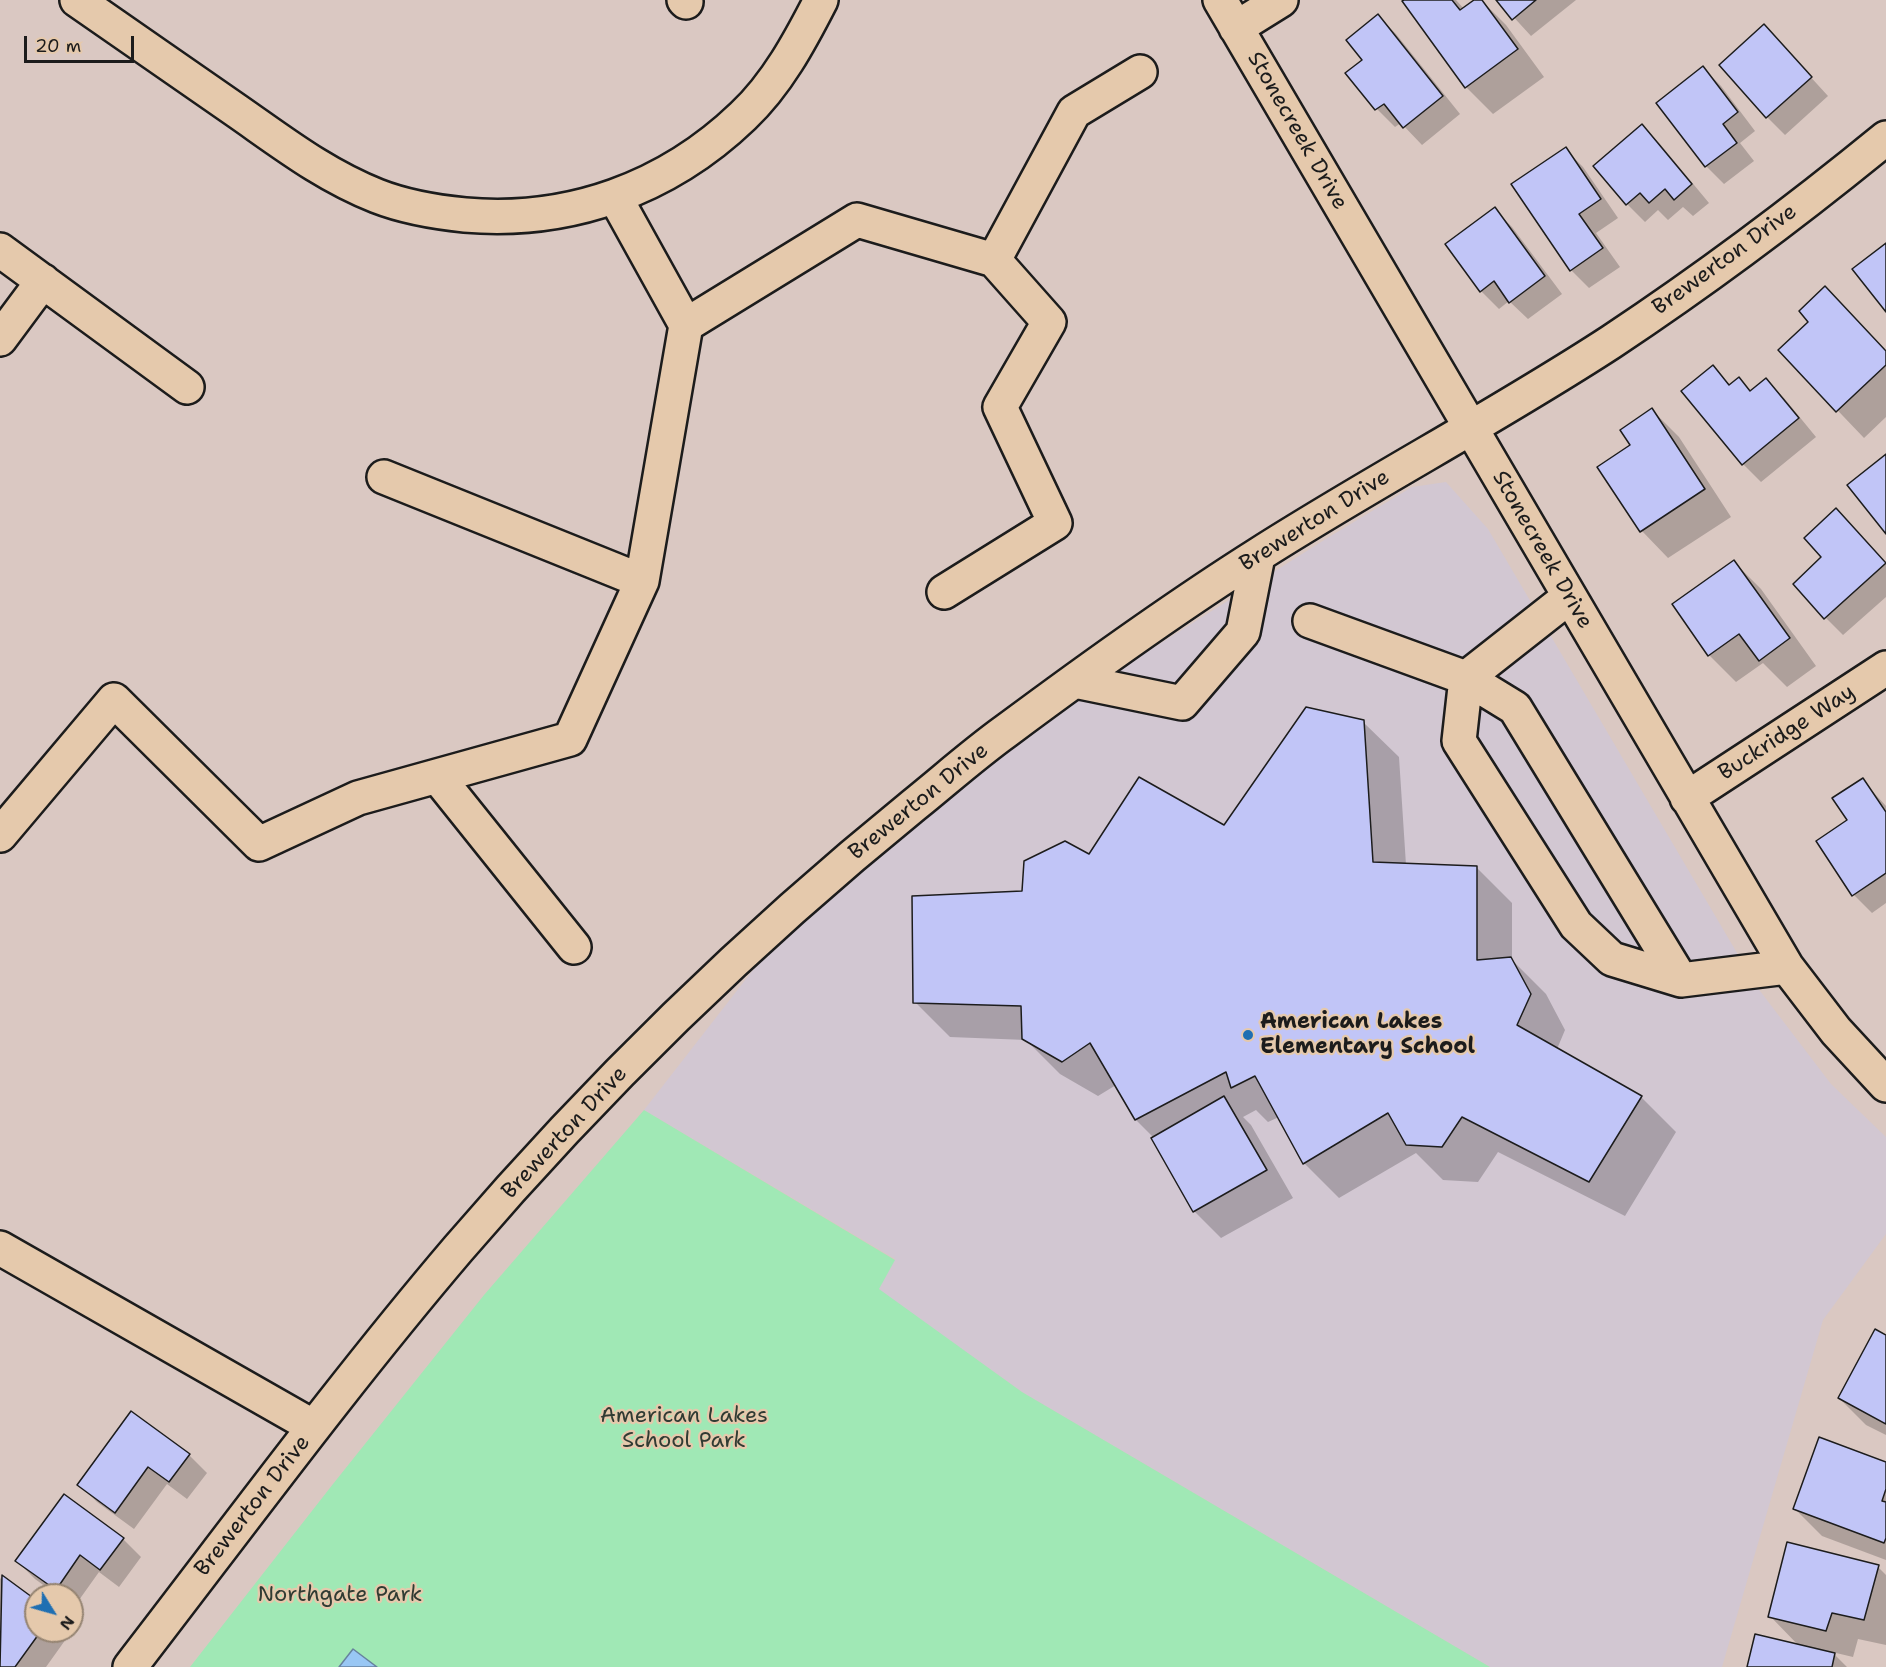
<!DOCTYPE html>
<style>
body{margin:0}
#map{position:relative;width:1886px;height:1667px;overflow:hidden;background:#dac8c2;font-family:"Shantell Sans",sans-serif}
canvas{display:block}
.north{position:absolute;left:24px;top:1583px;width:60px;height:60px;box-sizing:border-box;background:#e5c9ac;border:2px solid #958472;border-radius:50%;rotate:127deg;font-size:16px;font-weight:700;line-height:24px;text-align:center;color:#1c1c1c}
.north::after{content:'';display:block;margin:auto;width:21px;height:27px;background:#1f6fb2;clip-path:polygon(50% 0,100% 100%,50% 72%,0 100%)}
.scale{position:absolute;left:24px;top:36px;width:110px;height:27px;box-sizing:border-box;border:3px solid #1c1c1c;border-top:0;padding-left:8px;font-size:18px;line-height:21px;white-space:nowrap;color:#1c1c1c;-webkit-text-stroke:4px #e5c9ac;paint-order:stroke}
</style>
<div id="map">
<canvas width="1886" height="1667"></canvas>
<div class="north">N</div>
<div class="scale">20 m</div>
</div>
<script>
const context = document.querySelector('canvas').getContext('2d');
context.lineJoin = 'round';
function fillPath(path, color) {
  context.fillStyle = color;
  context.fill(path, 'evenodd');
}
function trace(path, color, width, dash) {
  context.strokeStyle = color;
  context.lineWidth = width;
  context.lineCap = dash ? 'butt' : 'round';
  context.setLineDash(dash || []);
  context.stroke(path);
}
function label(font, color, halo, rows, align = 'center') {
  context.font = font + ' "Shantell Sans",sans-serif';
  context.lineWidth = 4.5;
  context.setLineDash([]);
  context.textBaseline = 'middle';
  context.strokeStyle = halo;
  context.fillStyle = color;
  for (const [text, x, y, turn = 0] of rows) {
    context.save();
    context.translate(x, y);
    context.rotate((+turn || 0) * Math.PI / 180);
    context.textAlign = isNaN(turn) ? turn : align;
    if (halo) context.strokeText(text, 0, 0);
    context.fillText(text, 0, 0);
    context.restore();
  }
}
fillPath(new Path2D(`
 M1446,482L1488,529L1757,987L1831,1084L1886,1137V1234L1823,1320L1722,1667H1490L1022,1392L878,1289L895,1259L644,1110L760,961L942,801L1134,660L1329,537L1412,487Z`), '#d2c7d2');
fillPath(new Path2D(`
 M644,1110L895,1260L879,1289L1022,1392L1490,1667H190L333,1484L484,1295Z`), '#a0e8b5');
const water = new Path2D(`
 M353,1649L377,1667H339Z`);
fillPath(water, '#99c7f4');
trace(water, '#67839e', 1.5);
fillPath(new Path2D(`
 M1407,0H1456L1464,9L1477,0H1481L1506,25L1544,77L1493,114L1466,87Z
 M1498,0H1576L1531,36Z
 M1378,16L1396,34L1460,114L1422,145L1401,123L1395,127L1377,109L1348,73L1364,60Z
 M1764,26L1828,96L1785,135L1767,117Z
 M1703,68L1721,86L1755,131L1740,143L1754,161L1724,184L1706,166Z
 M1642,126L1660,144L1709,203L1693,216L1683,207L1668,220L1658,210L1645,222L1627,204Z
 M1565,149L1583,167L1618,218L1596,233L1620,267L1589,288L1571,270Z
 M1494,209L1512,227L1562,294L1528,319L1509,301L1499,309L1481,291Z
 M1810,322L1886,351V417L1864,438L1780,350Z
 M1713,367L1731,386L1739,379L1751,392L1766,380L1784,398L1816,437L1761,482L1743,464L1683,392Z
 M1652,410L1679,437L1731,517L1668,558L1642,531L1599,467L1632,445Z
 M1854,528L1886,564V597L1843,635L1825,617Z
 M1734,562L1761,589L1816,666L1787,687L1763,663L1736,682L1709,655Z
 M1363,722L1399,757L1406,865L1477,868L1512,903V960L1546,994L1565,1030L1557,1049L1641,1097L1676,1132L1625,1216L1498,1152L1478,1182L1443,1180L1416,1153L1339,1198L1304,1163L1279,1117L1268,1122L1256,1110L1243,1117L1251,1125L1293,1198L1221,1238L1194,1211L1153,1139L1154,1138L1136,1120L1116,1085L1098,1096L1060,1074L1026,1040L950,1037L915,1002L1023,893L1090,856L1225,827Z
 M1862,780L1886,806V903L1872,913L1854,895L1849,820Z
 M1886,1337V1435L1866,1425L1839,1398Z
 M189,1455L207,1473L187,1499L167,1484L134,1529L97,1502L79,1484Z
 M1886,1463V1560L1822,1536L1795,1509Z
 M123,1539L141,1557L119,1587L99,1572L74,1607L72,1606V1595H57L35,1579L17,1561Z
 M1878,1567L1886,1575V1645L1858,1639L1853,1657L1832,1652L1847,1667H1748L1800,1647L1770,1616Z
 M2,1577L36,1602V1631L71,1632L46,1667H0V1579Z`), '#0003');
const building = new Path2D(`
 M1404,0H1452L1460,10L1474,0H1482L1518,49L1465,88L1402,1Z
 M1496,0H1536L1512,20Z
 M1378,14L1443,96L1403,128L1384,104L1375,110L1345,73L1362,60L1346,40Z
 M1764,24L1812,77L1766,118L1719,65Z
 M1703,66L1738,112L1723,124L1737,143L1705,167L1656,103Z
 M1642,124L1692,184L1674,200L1665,189L1649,203L1640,193L1626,205L1593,166Z
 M1566,147L1601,199L1579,214L1603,248L1570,271L1511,184Z
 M1495,207L1545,276L1509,303L1494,281L1480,292L1445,244Z
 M1886,243V312L1852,269Z
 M1825,286L1886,351V365L1836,412L1778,350L1808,322L1799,311Z
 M1713,365L1729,385L1739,377L1750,391L1766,378L1799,418L1742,465L1681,391Z
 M1652,408L1705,489L1640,532L1597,467L1630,445L1620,430Z
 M1886,454V534L1847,485Z
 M1836,508L1886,563L1824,619L1793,584L1821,557L1804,538Z
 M1734,560L1790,638L1759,661L1739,634L1708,656L1672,604Z
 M1306,707L1364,720L1373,862L1477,866V960L1511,957L1531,994L1517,1025L1642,1096L1589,1182L1462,1117L1442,1147L1406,1145L1388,1113L1303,1164L1255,1076L1231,1088L1226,1072L1135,1120L1090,1043L1062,1062L1022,1039L1021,1006L913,1003L912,896L1022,891L1024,861L1065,841L1089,854L1139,777L1224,825Z
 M1863,778L1886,812V873L1852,896L1816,841L1847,820L1832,798Z
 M1224,1096L1267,1170L1193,1212L1151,1138Z
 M1875,1329L1886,1335V1424L1838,1398Z
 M131,1411L190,1454L169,1482L148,1467L115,1513L77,1485Z
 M1819,1437L1886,1462V1489L1882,1501L1886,1502V1538L1884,1543L1793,1509Z
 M64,1494L124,1538L100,1570L80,1555L56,1590L15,1561Z
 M1787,1542L1879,1565L1864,1620L1832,1613L1826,1631L1768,1617Z
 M2,1575L36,1600V1631H41L15,1667H0Z
 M1755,1634L1835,1653L1832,1667H1747Z`);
fillPath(building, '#c1c5f7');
trace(building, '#1c1c1c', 1.5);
const minor = new Path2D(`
 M77,0C130,37 184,74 237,111C283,143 324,175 377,196C405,207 435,212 465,215C569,224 667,189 743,116C777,84 800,41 821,0
 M684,0L686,2
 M1220,0L1787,967L1836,1031L1886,1085
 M1236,28L1281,0
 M0,250L187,387
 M686,325L857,220L994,260
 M0,339L43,281
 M384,477L642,581
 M944,592L1055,523L1000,407L1049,322L994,260L1074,112L1140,72
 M1569,597L1466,678L1459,741L1576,925L1612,959L1681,980L1787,967
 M1310,621L1466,678L1515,708L1681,980
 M1075,681L1182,703L1243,632L1258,556
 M437,776L574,947
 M1687,798L1886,668
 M0,835L114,700L259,844L358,798L570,739L642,581L686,325L615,197
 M0,1248L314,1427
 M130,1667C238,1527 343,1384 458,1249C596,1088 749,939 914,805C945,780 974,754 1006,731C1088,670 1171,610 1258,555C1374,481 1496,417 1611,342C1706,279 1798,210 1886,138`);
trace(minor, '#1c1c1c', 38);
trace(minor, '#e5c9ac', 33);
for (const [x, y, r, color] of [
 [1248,1035,6,"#1f6fb2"]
]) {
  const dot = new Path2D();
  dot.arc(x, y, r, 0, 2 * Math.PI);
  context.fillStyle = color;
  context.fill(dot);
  trace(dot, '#e5c9ac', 2);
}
label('22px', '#1c1c1c', '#e5c9ac', [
 ["Stonecreek Drive",1297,131,60],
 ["Brewerton Drive",1725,260,-36],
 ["Brewerton Drive",1315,521,-32],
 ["Stonecreek Drive",1542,550,60],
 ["Buckridge Way",1787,733,-33],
 ["Brewerton Drive",919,802,-39],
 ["Brewerton Drive",565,1133,-47],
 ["Brewerton Drive",253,1506,-52]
]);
label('bold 22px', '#1c1c1c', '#e5c9ac', [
 ["American Lakes",1260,1022],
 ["Elementary School",1260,1047]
], 'left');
label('22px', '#303b33', '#e5c9ac', [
 ["American Lakes",684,1416],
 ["School Park",684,1441],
 ["Northgate Park",340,1595]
]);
</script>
